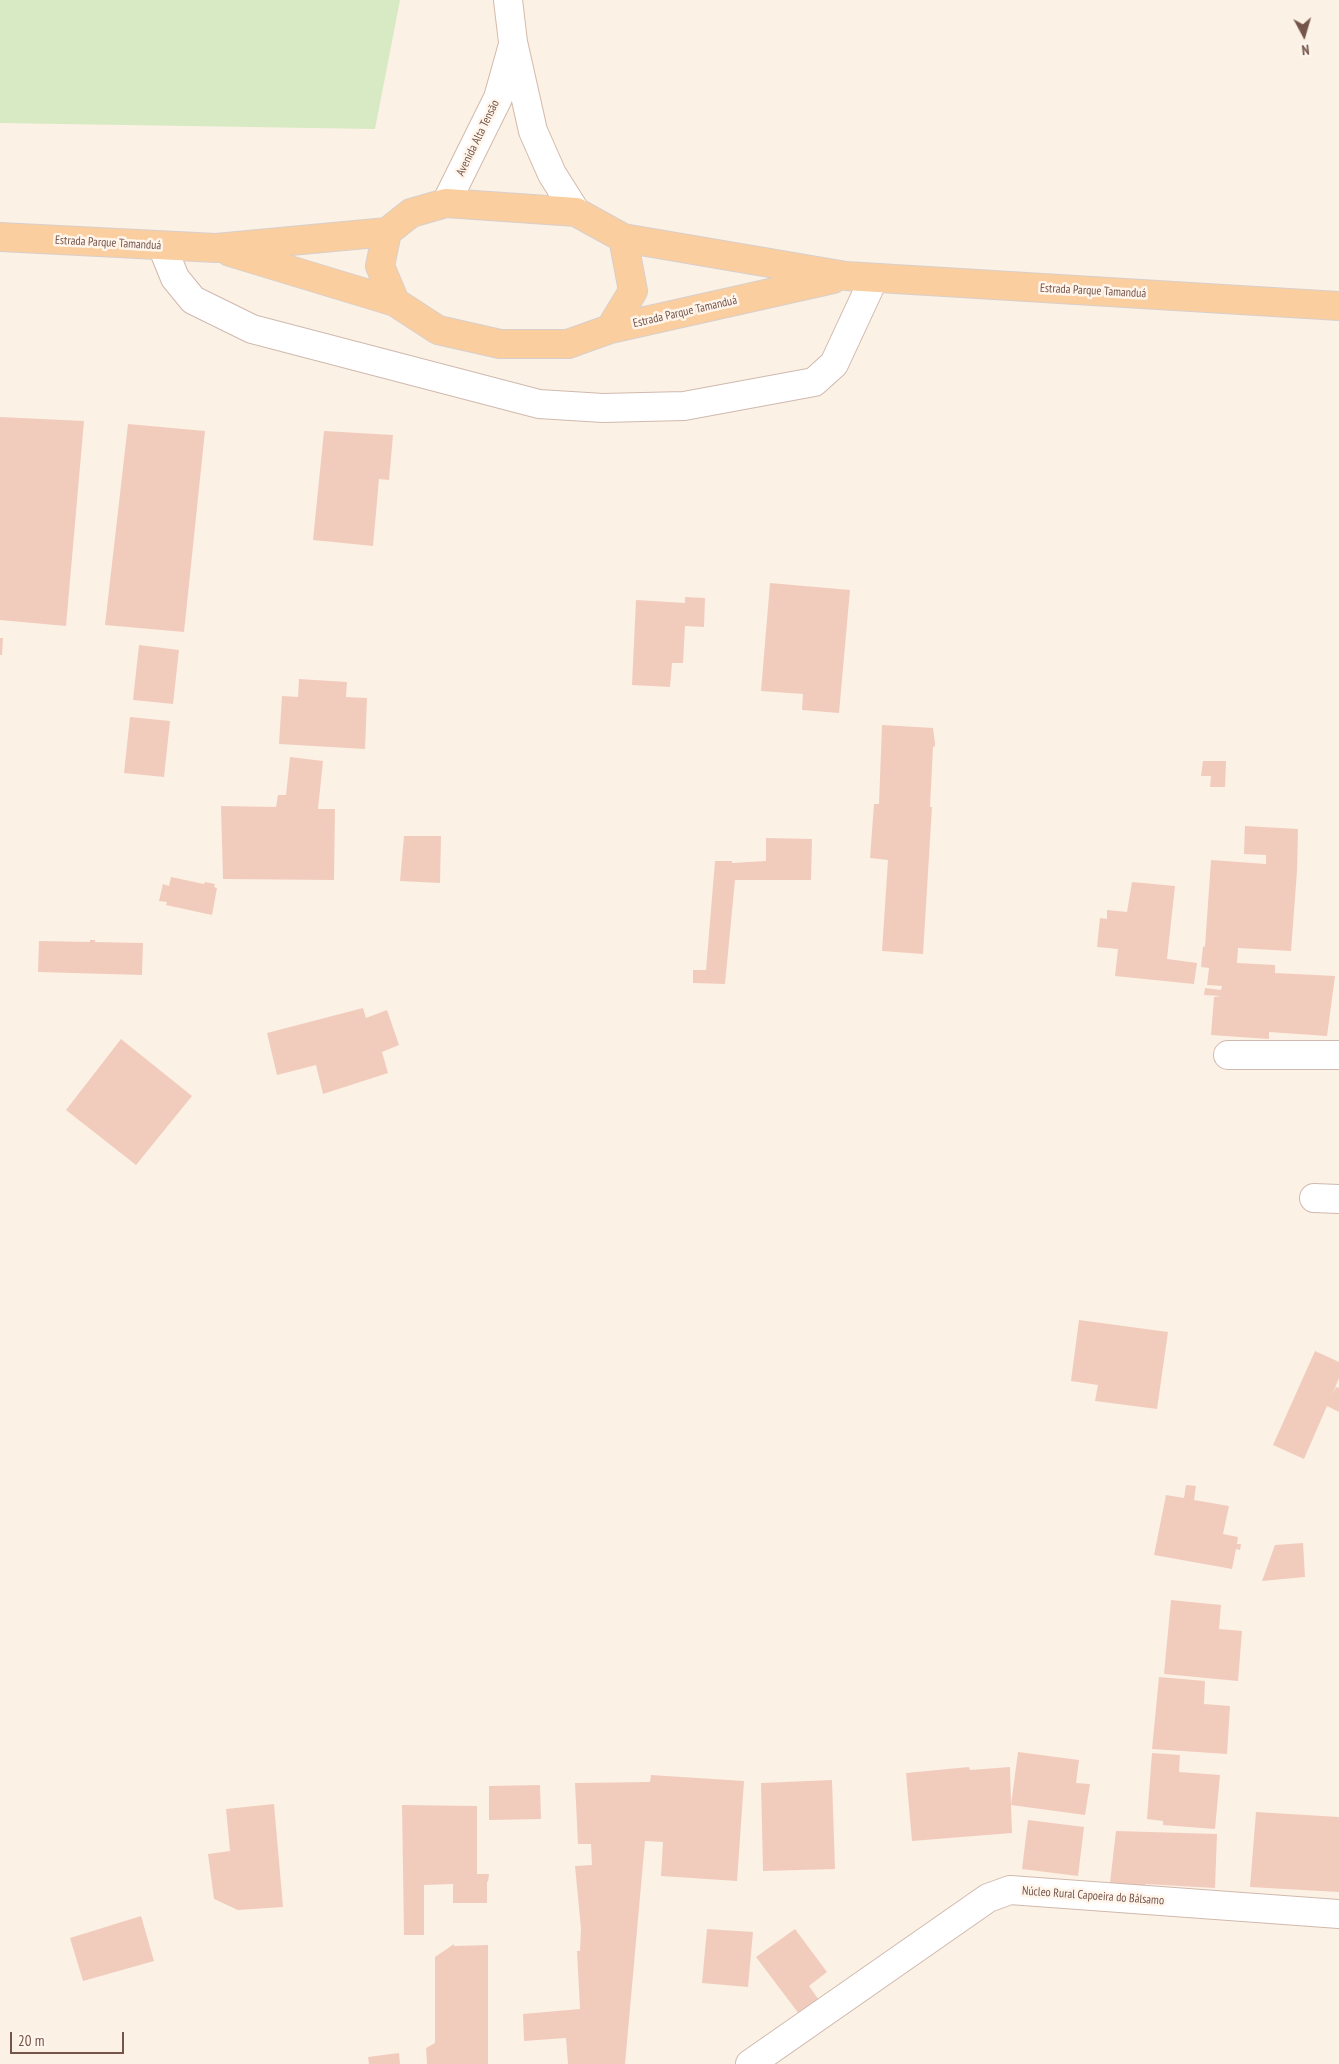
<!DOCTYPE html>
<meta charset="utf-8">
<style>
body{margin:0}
#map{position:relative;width:1339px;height:2064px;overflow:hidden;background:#fcf1e5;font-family:"PT Sans Narrow",sans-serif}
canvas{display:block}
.north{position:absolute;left:1279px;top:10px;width:50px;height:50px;-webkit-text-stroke:4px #fff5eb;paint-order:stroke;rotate:174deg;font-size:14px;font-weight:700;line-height:20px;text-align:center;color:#75554a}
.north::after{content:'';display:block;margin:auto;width:18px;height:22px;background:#75554a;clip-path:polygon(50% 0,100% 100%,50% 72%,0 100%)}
.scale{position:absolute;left:10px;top:2032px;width:114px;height:22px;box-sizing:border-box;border:2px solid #75554a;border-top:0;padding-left:6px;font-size:15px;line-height:18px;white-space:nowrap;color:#75554a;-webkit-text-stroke:4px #fff5eb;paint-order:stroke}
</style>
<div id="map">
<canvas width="1339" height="2064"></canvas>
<div class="north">N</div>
<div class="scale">20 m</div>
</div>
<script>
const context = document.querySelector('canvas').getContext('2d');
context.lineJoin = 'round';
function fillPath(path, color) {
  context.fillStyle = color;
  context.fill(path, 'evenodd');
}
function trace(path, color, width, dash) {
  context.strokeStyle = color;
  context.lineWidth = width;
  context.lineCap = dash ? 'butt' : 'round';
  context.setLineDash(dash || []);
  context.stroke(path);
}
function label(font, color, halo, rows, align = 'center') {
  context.font = font + ' "PT Sans Narrow",sans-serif';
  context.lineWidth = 5;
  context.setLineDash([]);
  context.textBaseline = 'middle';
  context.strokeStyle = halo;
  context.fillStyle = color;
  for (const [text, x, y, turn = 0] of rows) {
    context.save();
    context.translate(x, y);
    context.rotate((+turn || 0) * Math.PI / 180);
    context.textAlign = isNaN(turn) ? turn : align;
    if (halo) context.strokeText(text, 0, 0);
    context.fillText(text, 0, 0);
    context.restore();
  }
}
fillPath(new Path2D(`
 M0,0H400L375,129L0,123Z`), '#d7eac3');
fillPath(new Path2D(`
 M0,417L84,421L66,626L0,620Z
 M128,424L205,431L184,632L105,625Z
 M324,431L393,435L389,480L379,479L373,546L313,540Z
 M770,583L850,590L839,713L802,710L803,694L761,691Z
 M685,597L705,598L704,627L685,626L683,663H672L670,687L632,685L636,600L685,603Z
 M0,638H3L2,655H0Z
 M139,645L179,650L173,704L133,700Z
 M299,679L347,682L346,697L367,698L365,749L279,744L282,696L298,697Z
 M130,717L170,721L164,777L124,773Z
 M882,725L933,728L935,743V746L933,747L930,807H932L923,954L882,951L888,860L870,858L874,804H879Z
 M290,757L323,761L318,809H335L334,880L223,879L221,806L276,807L278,795H286Z
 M1203,761H1226L1225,787H1210L1211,776H1201Z
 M1245,826L1298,829L1297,871L1291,951L1238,948L1237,963L1275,965V973L1335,976L1327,1036L1269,1032V1039L1211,1035L1214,997L1221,996L1204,995L1205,988L1221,990L1222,986L1207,985L1209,968L1201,967L1203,946L1205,947L1211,860L1266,864V855L1244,854Z
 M404,836H441L440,883L400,881Z
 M766,838L812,839L811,880H735L725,984L693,983V970H706L715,861H732V863L766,861Z
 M171,877L204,884L205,882L215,884L214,887L217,888L212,915L166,905L167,902L159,901L163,884L169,886Z
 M1132,882L1175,886L1167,959L1197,963L1194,984L1115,976L1118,949L1097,947L1100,918L1107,919V910L1127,912Z
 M90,940H95V942L143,943L142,975L38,972L39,941L90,942Z
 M363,1008L366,1018L387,1010L399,1045L382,1052L388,1073L323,1094L316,1065L277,1075L267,1033Z
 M121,1039L192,1096L136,1165L66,1110Z
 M1079,1320L1168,1332L1157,1409L1095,1401L1098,1385L1071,1381Z
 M1315,1351L1339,1362V1378L1332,1395L1336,1387L1339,1388V1412L1327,1406L1304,1459L1273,1445Z
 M1186,1485L1196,1486L1194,1500L1229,1506L1223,1534L1238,1537L1237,1544H1241L1240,1550L1236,1549L1232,1569L1154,1555L1166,1495L1184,1498Z
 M1303,1543L1305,1577L1262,1581L1275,1545Z
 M1171,1600L1221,1605L1219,1629L1242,1631L1238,1681L1164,1674Z
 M1159,1677L1205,1681L1204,1704L1230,1706L1227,1754L1152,1749Z
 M1018,1752L1079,1760L1076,1783L1090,1784L1085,1815L1011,1805L1012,1833L912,1841L906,1773L969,1767L970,1770L1010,1767L1011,1805Z
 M1152,1753L1180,1755L1179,1772L1220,1775L1215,1829L1163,1825V1821L1147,1819Z
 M651,1775L744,1781L737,1881L661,1876L663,1842L645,1841L625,2064H568L566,2038L524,2041L523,2014L580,2009L577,1951H580L581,1929L575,1866L592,1865L591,1844H578L575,1783L650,1782Z
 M832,1780L835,1869L763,1871L761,1783Z
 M540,1785L541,1819L489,1820V1786Z
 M274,1804L283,1907L238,1910L214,1899L208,1854L230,1851L226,1809Z
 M402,1805L477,1806V1874H489L488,1882L487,1881V1903H453V1884L424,1885V1935H404Z
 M1256,1812L1339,1817V1892L1250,1887Z
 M1028,1820L1084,1827L1078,1876L1022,1869Z
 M1116,1831L1217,1834L1215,1888L1145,1884L1146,1887L1110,1883Z
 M141,1916L154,1961L83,1981L70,1938Z
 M707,1929L753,1932L748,1987L702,1983Z
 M795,1929L827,1972L809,1986L819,2000L799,2014L756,1957Z
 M454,1944V1946L488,1945V2064H427L426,2048L435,2043V1957Z
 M399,2053L400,2064H369L368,2057Z`), '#f1ccbd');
const street = new Path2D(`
 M162,246L175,278L193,300L252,329L539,404L603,408L684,406L814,382L834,364L874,278
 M1228,1055H1339
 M1314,1198L1339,1199
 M750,2064L988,1898L1010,1890L1339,1914`);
const secondary = new Path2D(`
 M508,0L513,42L533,131L552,174L576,212
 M446,203L498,98L512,48`);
const primary = new Path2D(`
 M446,203L576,212L623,238L633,291L610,329L568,344H500L438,330L395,302L380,266L387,232L411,213Z
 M0,237L216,248L387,232
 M623,238L846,276L1339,306
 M230,252L395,302
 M610,329L833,279`);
trace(street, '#d0b9ae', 30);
trace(secondary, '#d3b9ab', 30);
trace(primary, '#d8cfcc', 30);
trace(street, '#fff', 28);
trace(secondary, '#fff', 28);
trace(primary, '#face9e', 28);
label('12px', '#75554a', '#fff5eb', [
 ["Avenida Alta Tensāo",478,138,-64],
 ["Estrada Parque Tamanduá",108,243,3],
 ["Estrada Parque Tamanduá",1093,291,3],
 ["Estrada Parque Tamanduá",685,312,-13],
 ["Núcleo Rural Capoeira do Bálsamo",1093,1896,4]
]);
</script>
